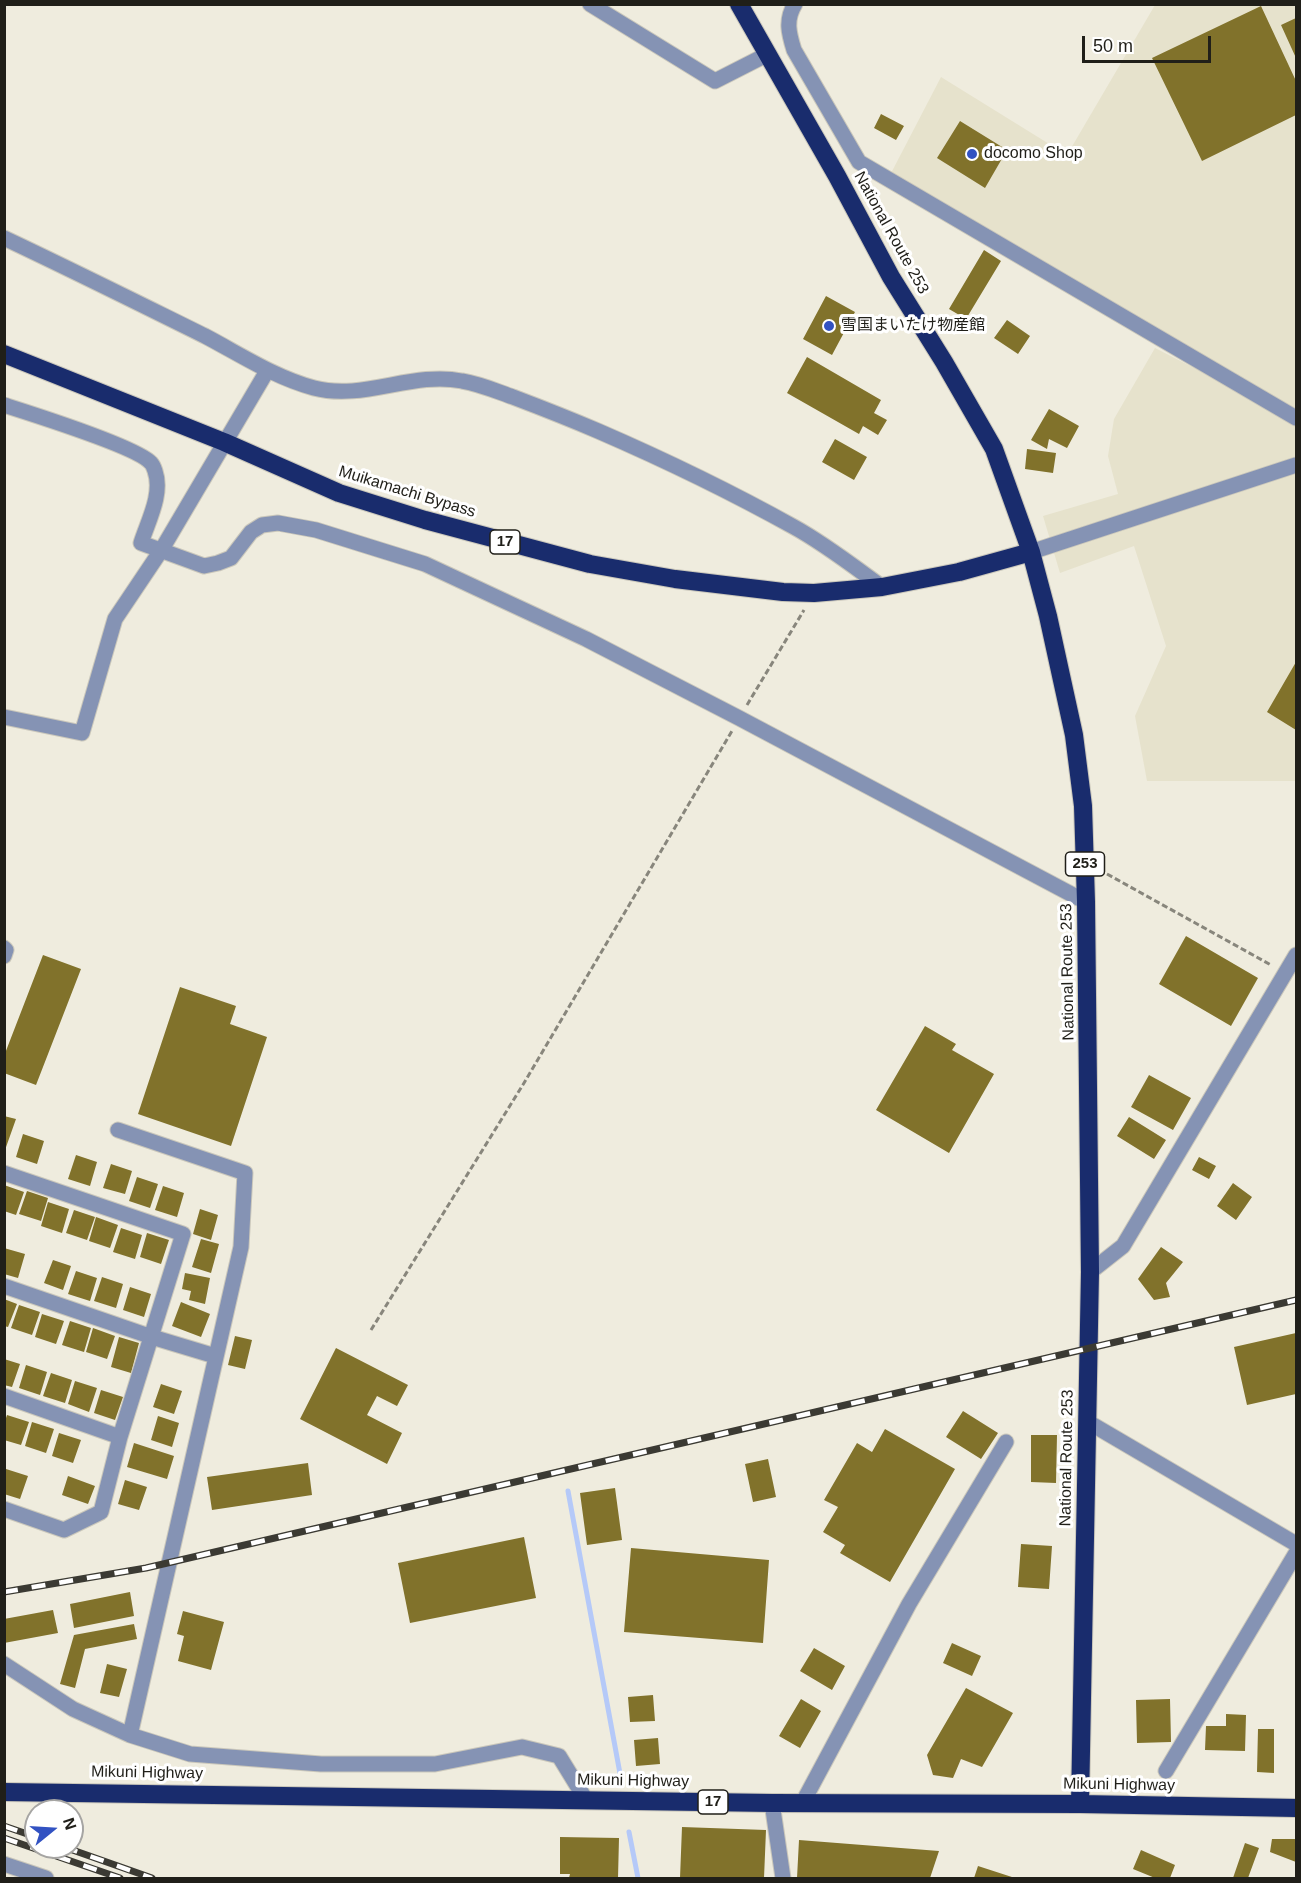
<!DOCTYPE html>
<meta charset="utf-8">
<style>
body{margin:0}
#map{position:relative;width:1301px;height:1883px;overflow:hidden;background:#efecde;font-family:Arial,sans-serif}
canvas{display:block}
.frame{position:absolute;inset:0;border:6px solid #201f19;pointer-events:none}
.north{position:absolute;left:24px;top:1799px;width:60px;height:60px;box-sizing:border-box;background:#fff;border:2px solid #a6a5a3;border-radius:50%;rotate:72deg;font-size:16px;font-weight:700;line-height:24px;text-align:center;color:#201f19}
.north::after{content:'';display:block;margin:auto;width:21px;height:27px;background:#3252c2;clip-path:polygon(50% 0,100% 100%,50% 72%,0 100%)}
.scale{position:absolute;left:1082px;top:36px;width:129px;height:27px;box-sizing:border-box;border:3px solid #201f19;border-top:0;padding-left:8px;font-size:18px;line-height:21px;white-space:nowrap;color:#201f19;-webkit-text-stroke:4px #fff;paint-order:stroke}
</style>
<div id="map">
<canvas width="1301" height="1883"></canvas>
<div class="frame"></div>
<div class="north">N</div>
<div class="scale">50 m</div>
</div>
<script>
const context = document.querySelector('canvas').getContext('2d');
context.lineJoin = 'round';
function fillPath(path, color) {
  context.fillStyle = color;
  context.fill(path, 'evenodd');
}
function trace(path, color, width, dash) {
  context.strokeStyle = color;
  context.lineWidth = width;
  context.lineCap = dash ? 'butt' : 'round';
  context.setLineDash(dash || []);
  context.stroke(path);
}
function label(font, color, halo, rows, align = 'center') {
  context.font = font + ' Arial,"Noto Sans JP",sans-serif';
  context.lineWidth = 6;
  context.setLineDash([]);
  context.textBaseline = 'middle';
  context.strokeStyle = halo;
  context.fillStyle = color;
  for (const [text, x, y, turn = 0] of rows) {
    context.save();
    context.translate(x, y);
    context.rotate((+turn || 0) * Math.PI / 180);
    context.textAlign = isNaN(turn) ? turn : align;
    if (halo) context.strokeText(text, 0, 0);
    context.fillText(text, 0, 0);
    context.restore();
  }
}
fillPath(new Path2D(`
 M1155,5H1296V418L888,179L941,77L1067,155Z
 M1155,348L1296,420V781H1147L1135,716L1166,646L1134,546L1060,573L1043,516L1118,494L1108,456L1114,419Z`), '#e6e2cc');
trace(new Path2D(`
 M568,1491L621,1779
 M629,1832L638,1878`), '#b5c9f8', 5);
fillPath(new Path2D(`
 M1261,6L1296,81V115L1202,161L1152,58Z
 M1296,18V58L1281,25Z
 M881,114L904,126L896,140L874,128Z
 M960,121L1007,150L985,188L937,158Z
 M984,250L1001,261L966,319L949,309Z
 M826,296L855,312L832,355L803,339Z
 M1007,320L1030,336L1018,354L994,338Z
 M807,357L881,400L874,413L887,420L878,435L863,426L859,434L787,393Z
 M1049,409L1079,426L1067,448L1049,439L1047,449L1031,440Z
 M835,439L867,457L854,480L822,462Z
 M1027,449L1056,453L1053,473L1025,469Z
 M1296,662V730L1267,712Z
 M1186,936L1258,978L1231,1026L1159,984Z
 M43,955L81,969L36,1085L4,1073V1056Z
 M180,987L236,1006L230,1024L267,1037L231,1146L138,1114Z
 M925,1026L956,1044L952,1050L994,1074L949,1153L876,1110Z
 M1149,1075L1191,1098L1173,1130L1131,1107Z
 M4,1116L16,1119L5,1150H4Z
 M1129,1117L1166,1140L1154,1159L1117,1136Z
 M23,1134L44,1141L37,1164L16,1157Z
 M76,1155L97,1162L90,1186L68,1179Z
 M1199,1157L1216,1166L1209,1179L1192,1170Z
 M111,1164L132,1171L125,1194L103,1188Z
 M137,1177L158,1184L150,1208L129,1201Z
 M1233,1183L1252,1197L1236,1220L1217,1206Z
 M4,1185L24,1192L16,1215L4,1211Z
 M163,1186L184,1193L177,1217L155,1210Z
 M27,1191L48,1198L41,1221L19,1214Z
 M48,1202L69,1209L62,1233L41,1226Z
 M200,1209L218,1215L211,1240L193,1234Z
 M74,1210L95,1217L87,1240L66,1233Z
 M96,1217L118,1225L110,1248L89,1241Z
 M121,1228L142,1235L135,1259L113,1252Z
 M147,1233L169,1240L161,1264L140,1257Z
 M201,1239L219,1244L211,1273L192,1267Z
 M1161,1247L1183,1262L1166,1283L1170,1297L1154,1300L1138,1279Z
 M4,1248L25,1254L18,1278L4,1274Z
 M53,1260L71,1266L63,1290L44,1283Z
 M76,1271L97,1278L90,1301L68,1294Z
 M185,1273L210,1278L205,1304L189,1300L191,1291L182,1289Z
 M102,1277L123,1284L116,1308L94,1301Z
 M130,1287L151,1294L144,1317L123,1310Z
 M4,1299L17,1304L8,1327L4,1326Z
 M181,1302L210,1314L201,1337L172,1326Z
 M19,1305L40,1312L32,1335L11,1328Z
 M42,1314L64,1321L56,1344L35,1337Z
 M70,1321L91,1328L84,1352L62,1345Z
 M93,1328L115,1336L107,1359L86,1352Z
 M1296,1333V1394L1247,1405L1234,1347Z
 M235,1336L252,1340L245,1369L228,1365Z
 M119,1337L139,1343L131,1373L111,1367Z
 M336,1348L408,1385L397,1406L377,1396L367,1415L402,1433L387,1464L300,1419Z
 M4,1359L20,1364L12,1387L4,1385Z
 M26,1365L47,1372L40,1395L19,1388Z
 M51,1373L72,1380L65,1403L43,1396Z
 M75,1381L97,1388L89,1412L68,1404Z
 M161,1384L182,1391L174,1414L153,1407Z
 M101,1390L123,1397L115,1420L94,1413Z
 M963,1411L998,1433L981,1459L946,1437Z
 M7,1415L29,1422L21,1445L4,1440V1424Z
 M158,1416L179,1423L172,1447L151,1440Z
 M32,1422L54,1429L46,1453L25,1446Z
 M885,1429L955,1469L890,1582L840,1553L845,1545L823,1532L838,1507L824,1500L857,1443L872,1452Z
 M59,1433L81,1440L73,1463L52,1456Z
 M1031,1435H1057L1056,1483L1031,1482Z
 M134,1443L174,1456L167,1479L127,1467Z
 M768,1459L776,1497L753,1502L745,1464Z
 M308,1463L312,1495L212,1510L207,1477Z
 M6,1469L28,1476L20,1499L4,1494Z
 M68,1476L95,1486L88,1504L62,1495Z
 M125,1480L147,1487L139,1510L118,1504Z
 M615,1488L622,1540L587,1545L580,1493Z
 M524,1537L536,1598L410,1623L398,1563Z
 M1021,1544L1052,1546L1049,1589L1018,1587Z
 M631,1548L769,1560L763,1643L624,1632Z
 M130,1592L134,1616L74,1628L70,1604Z
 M53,1610L58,1633L4,1643V1619Z
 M183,1611L224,1622L211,1670L178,1661L184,1636L177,1634Z
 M134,1624L137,1639L85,1649L75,1688L60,1684L74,1635Z
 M952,1643L981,1656L972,1676L943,1663Z
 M814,1648L845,1666L832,1690L800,1671Z
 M107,1664L127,1669L119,1697L100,1693Z
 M966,1688L1013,1713L982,1767L961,1759L953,1778L933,1775L927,1755Z
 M653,1695L655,1721L630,1722L628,1697Z
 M801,1699L821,1711L800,1748L779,1736Z
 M1170,1699L1171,1742L1137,1743L1136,1700Z
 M1226,1714L1246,1715L1245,1751L1205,1750L1206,1726H1226Z
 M1258,1729H1274V1773L1257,1772Z
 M658,1738L660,1764L636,1766L634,1740Z
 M682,1827L766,1830L764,1878H680Z
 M560,1837L619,1838L618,1878H569L570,1874H560Z
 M1272,1839H1296V1862L1270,1852Z
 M799,1840L939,1851L930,1878H797Z
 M1245,1843L1259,1848L1248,1878H1233Z
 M1141,1850L1175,1865L1170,1878H1155L1133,1869Z
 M978,1866L1015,1878H974Z`), '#81722b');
const minor = new Path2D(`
 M590,4L715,81L766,55
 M795,4C785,20 789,34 794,50L859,162L1296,418
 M4,238C72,270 138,303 205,336C241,355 274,377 314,388C364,401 412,371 462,381C480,384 496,391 513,397C542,408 570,419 598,431C665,460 731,492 794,527C825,544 853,566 882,587
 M4,405C29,413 138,447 151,463C153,465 154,468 155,471C163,494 148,521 141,543L204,566L218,563L231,558L251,532L262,525L278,523L316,530L425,564L586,639L739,718L1086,902
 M1031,552L1296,465
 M4,717L82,733L115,619L162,549L267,371
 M4,948L6,950L4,956
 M118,1130L245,1173L241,1247L130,1735
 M4,1173L183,1234L120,1437L4,1396
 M1090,1272L1123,1246L1296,955
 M4,1286L152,1337L215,1356
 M1088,1422L1296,1544
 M4,1509L64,1530L101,1512L120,1437
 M4,1664L73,1709L130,1735L190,1754L321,1764H435L522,1747L559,1756L586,1800
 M1166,1771L1296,1553
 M803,1802L909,1604L1006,1442
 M772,1803L783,1878
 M4,1864L46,1878`);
const highway = new Path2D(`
 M739,4L837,176L891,277L944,362L994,449L1031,552L1048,616L1074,735L1083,806L1086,902L1090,1272L1080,1804
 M4,354L224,442L339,493L425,520L590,564L675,579L783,592L814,593L882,587L959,572L1031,552
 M4,1792L772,1803L1080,1804L1296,1808`);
trace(minor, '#cac7bb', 17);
trace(highway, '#cac7bb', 20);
trace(new Path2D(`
 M747,705L804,610
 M1107,874L1271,965
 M371,1330L524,1083L732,731`), '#88867c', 3, [6, 3]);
trace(minor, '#8593b4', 15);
trace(highway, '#192c6d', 18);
const rail = new Path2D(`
 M4,1592L146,1568L1296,1300
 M4,1826L36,1837
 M4,1838L120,1878
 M64,1847L152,1878`);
trace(rail, '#3b3a33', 7);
trace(rail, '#fff', 4.5, [14]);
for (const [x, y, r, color] of [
 [972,154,6,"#3252c2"],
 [829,326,6,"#3252c2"]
]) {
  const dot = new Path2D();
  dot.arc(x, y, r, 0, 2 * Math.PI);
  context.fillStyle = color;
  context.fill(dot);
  trace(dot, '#fff', 2);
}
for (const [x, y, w] of [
 [505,542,30],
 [1085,864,39],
 [713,1802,30]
]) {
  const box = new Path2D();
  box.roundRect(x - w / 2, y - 12, w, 24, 4.5);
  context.fillStyle = '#fff';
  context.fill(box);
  trace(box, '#201f19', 1.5);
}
label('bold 15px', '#201f19', null, [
 ["17",505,542],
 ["253",1085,864],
 ["17",713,1802]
]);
label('16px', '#201f19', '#fff', [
 ["docomo Shop",984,154],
 ["雪国まいたけ物産館",841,326]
], 'left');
label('16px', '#201f19', '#fff', [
 ["National Route 253",891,233,61],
 ["Muikamachi Bypass",407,492,17],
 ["National Route 253",1068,972,-91],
 ["National Route 253",1067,1458,-89],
 ["Mikuni Highway",147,1773,1],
 ["Mikuni Highway",633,1781,1],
 ["Mikuni Highway",1119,1785,1]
]);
</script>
